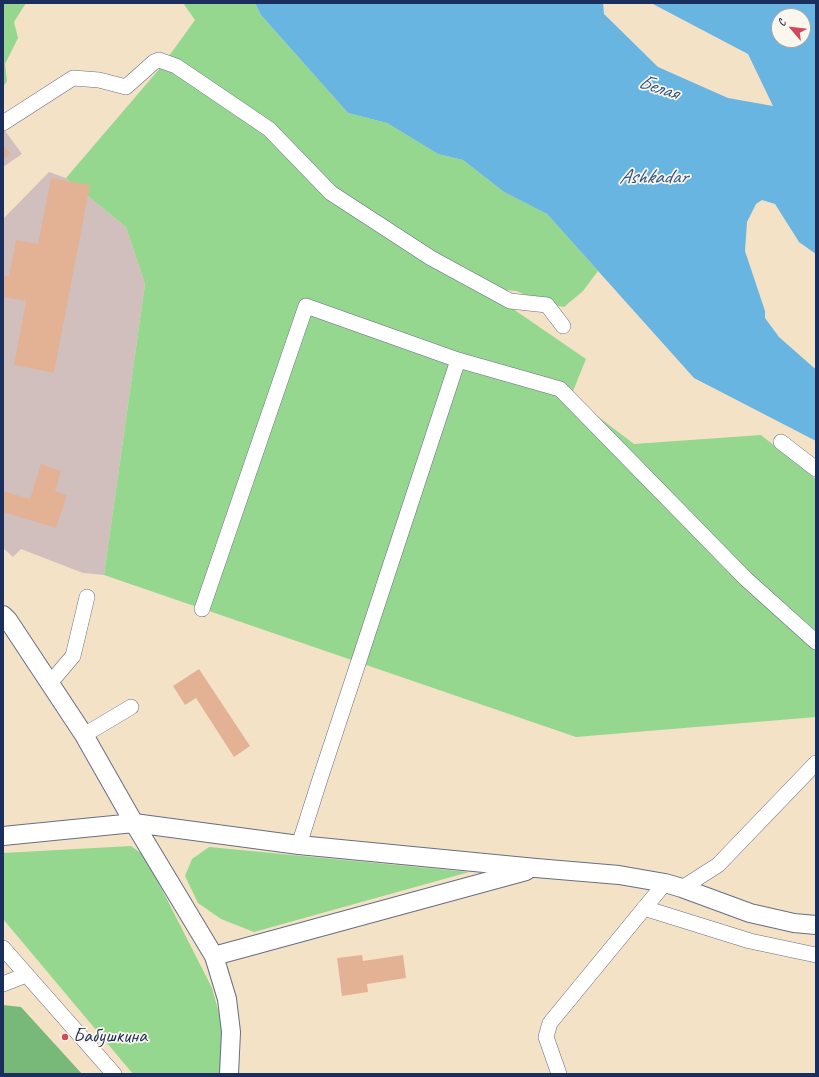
<!DOCTYPE html>
<meta charset="utf-8">
<style>
body{margin:0}
#map{position:relative;width:819px;height:1077px;overflow:hidden;background:#f4e2c7;font-family:Caveat,sans-serif}
canvas{display:block}
.frame{position:absolute;inset:0;border:4px solid #1b2f5e;pointer-events:none}
.north{position:absolute;left:771px;top:8px;width:40px;height:40px;box-sizing:border-box;background:#fbf7ec;border:1px solid #a1a7b3;border-radius:50%;rotate:298deg;font-size:11px;font-weight:700;line-height:16px;text-align:center;color:#1b2f5e}
.north::after{content:'';display:block;margin:auto;width:14px;height:18px;background:#d1495b;clip-path:polygon(50% 0,100% 100%,50% 72%,0 100%)}
</style>
<div id="map">
<canvas width="819" height="1077"></canvas>
<div class="frame"></div>
<div class="north">С</div>
</div>
<script>
const context = document.querySelector('canvas').getContext('2d');
context.lineJoin = 'round';
function fillPath(path, color) {
  context.fillStyle = color;
  context.fill(path, 'evenodd');
}
function trace(path, color, width, dash) {
  context.strokeStyle = color;
  context.lineWidth = width;
  context.lineCap = dash ? 'butt' : 'round';
  context.setLineDash(dash || []);
  context.stroke(path);
}
function label(font, color, halo, rows, align = 'center') {
  context.font = font + ' Caveat,sans-serif';
  context.lineWidth = 3.5;
  context.setLineDash([]);
  context.textBaseline = 'middle';
  context.strokeStyle = halo;
  context.fillStyle = color;
  for (const [text, x, y, turn = 0] of rows) {
    context.save();
    context.translate(x, y);
    context.rotate((+turn || 0) * Math.PI / 180);
    context.textAlign = isNaN(turn) ? turn : align;
    if (halo) context.strokeText(text, 0, 0);
    context.fillText(text, 0, 0);
    context.restore();
  }
}
fillPath(new Path2D(`
 M3,128L22,154L3,167Z
 M49,172L66,178L126,227L145,284L104,575L83,573L21,549L13,557L3,548V219Z`), '#d1bfbe');
fillPath(new Path2D(`
 M3,3H26L14,22L18,38L5,64L7,81L3,87Z
 M183,3H255L261,15L348,113L387,123L438,154L463,160L504,192L547,214L598,271L583,291L564,307L554,305L531,297L516,291L507,290L492,287L484,289L586,359L571,396L634,444L761,435L816,479V717L576,737L104,575L145,284L126,227L66,178L161,67L195,20Z
 M131,846L145,856L212,988L222,1024L221,1074H133L3,919V853Z
 M209,847L469,872L254,932L221,919L198,903L185,876L192,859Z`), '#95d78e');
fillPath(new Path2D(`
 M3,1005L21,1007L82,1074H3Z`), '#78b879');
fillPath(new Path2D(`
 M255,3H603L604,14L658,67L728,98L773,106L748,54L651,3H816V254L799,242L775,204L762,200L756,204L747,222L745,251L765,311V318L779,337L813,367L816,369V441L694,378L547,214L504,192L463,160L438,154L387,123L348,113L261,15ZM779,16H803V40H779Z`), '#68b5e2');
fillPath(new Path2D(`
 M3,145L11,154L3,159Z
 M51,178L90,185L54,373L14,365L26,301L3,297V275L9,276L16,240L38,244Z
 M41,464L61,471L55,491L67,495L56,528L3,512V491L30,499Z
 M199,669L250,746L234,757L196,698L185,705L173,686Z
 M362,955L363,961L403,955L406,978L367,984L368,992L342,996L337,958Z`), '#e3b295');
const minor = new Path2D(`
 M3,123L73,78L99,80L126,87L154,62L159,60L176,66L269,129L331,193L431,258L510,301L547,305L563,326
 M458,360L560,389L746,579L816,642
 M781,442L816,469
 M202,609L306,306L458,360L320,779L299,845
 M50,683L73,656L87,597
 M84,735L131,707
 M682,888L718,865L816,763
 M644,908L750,941L816,955
 M3,948L114,1074
 M3,984L26,975
 M559,1074L546,1037L550,1023L665,883`);
const major = new Path2D(`
 M3,615L8,620L84,735L134,823L214,956L227,999L231,1032L229,1074
 M3,836L134,823L299,845L536,868L619,875L665,883L682,888L750,913L794,923L816,925
 M214,956L526,871`);
trace(minor, '#676e83', 16);
trace(major, '#676e83', 20);
trace(minor, '#fff', 15);
trace(major, '#fff', 18);
for (const [x, y, r, color] of [
 [65,1037,4,"#d1495b"]
]) {
  const dot = new Path2D();
  dot.arc(x, y, r, 0, 2 * Math.PI);
  context.fillStyle = color;
  context.fill(dot);
  trace(dot, '#fbf7ec', 1.5);
}
label('20px', '#1b2f5e', '#fbf7ec', [
 ["Бабушкина",73,1037]
], 'left');
label('italic 21px', '#325786', '#fbf7ec', [
 ["Белая",658,88,18],
 ["Ashkadar",653,177]
]);
</script>
